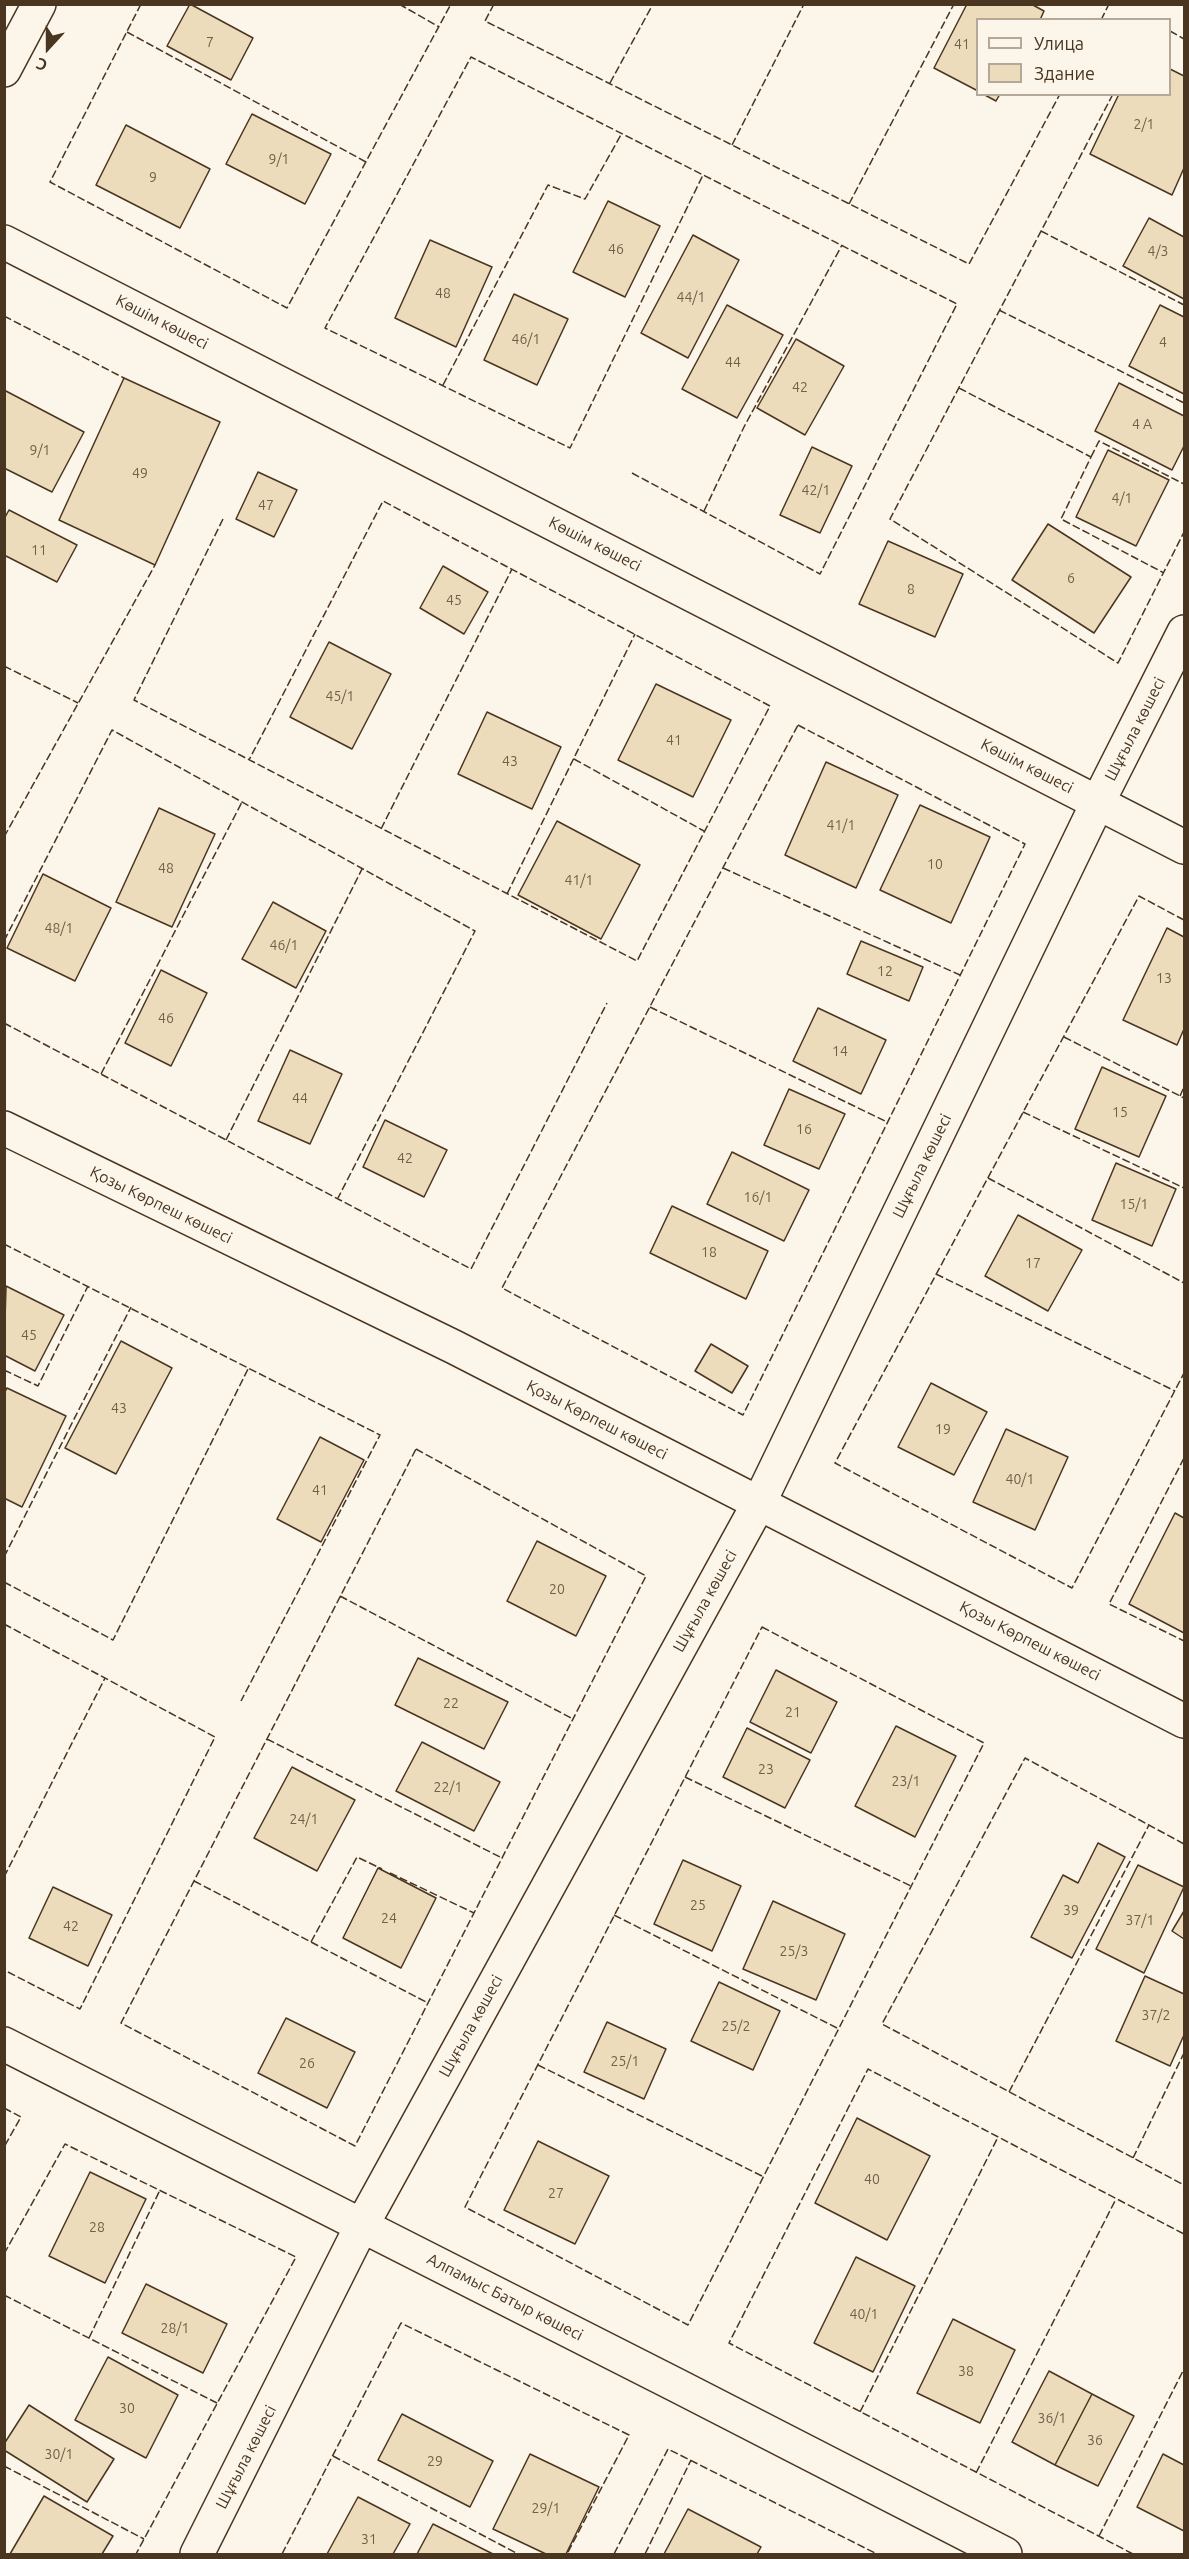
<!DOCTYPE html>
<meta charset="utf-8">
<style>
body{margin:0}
#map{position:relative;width:1189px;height:2559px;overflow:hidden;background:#fbf6e9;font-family:Ubuntu,sans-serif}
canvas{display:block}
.frame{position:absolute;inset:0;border:6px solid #4a3520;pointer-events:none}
.legend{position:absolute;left:976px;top:18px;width:195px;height:78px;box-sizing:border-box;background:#fbf6e9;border:2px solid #b4a999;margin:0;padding:8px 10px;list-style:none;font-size:18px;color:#4a3520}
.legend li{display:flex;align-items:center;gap:12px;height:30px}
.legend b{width:30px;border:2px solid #b4a999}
.north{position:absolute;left:18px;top:18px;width:60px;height:60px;-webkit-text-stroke:4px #fbf6e9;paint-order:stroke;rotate:201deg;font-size:16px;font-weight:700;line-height:24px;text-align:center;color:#4a3520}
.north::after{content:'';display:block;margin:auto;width:21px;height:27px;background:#4a3520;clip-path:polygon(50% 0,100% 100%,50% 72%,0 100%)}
</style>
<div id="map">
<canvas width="1189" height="2559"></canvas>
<div class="frame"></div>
<ul class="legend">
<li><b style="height:8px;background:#fbf6e9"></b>Улица</li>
<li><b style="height:16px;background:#ecdcbc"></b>Здание</li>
</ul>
<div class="north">С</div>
</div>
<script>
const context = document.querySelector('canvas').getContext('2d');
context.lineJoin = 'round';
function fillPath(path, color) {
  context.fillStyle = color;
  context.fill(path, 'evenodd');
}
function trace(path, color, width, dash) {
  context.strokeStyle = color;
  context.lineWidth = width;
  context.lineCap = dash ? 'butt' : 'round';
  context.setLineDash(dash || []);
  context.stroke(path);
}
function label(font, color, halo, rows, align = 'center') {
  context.font = font + ' Ubuntu,sans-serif';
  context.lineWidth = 4.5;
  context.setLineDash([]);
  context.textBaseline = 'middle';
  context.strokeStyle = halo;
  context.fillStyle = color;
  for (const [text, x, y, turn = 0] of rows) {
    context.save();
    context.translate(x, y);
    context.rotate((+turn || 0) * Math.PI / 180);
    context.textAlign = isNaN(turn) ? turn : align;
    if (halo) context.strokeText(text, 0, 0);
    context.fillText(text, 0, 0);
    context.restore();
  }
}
const building = new Path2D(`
 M190,4L253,38L231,80L167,46Z
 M967,4H1031L1044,11L1040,20H978V91L934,68Z
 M1170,69L1184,76V168L1172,195L1090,154L1119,94H1170Z
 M983,94H1000L996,101Z
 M252,114L331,154L305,204L226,164Z
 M126,125L210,169L180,228L96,185Z
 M608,201L660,226L625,297L573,272Z
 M1149,218L1184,237V299L1123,266Z
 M693,235L739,260L688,358L641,333Z
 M430,240L492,267L456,347L395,318Z
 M514,294L568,319L537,385L484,360Z
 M727,305L783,335L737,418L682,389Z
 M1160,305L1184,317V394L1129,366Z
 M796,339L844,366L805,435L757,408Z
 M124,378L220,422L155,565L59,520Z
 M1119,383L1184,416V446L1172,470L1095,431Z
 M4,390L84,432L52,492L4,468Z
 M812,447L852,466L820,533L780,515Z
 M1108,450L1169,480L1136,546L1076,517Z
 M258,472L297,490L274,537L236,519Z
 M9,510L77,545L57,582L4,555V519Z
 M1048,524L1131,577L1094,633L1012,580Z
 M888,541L963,574L935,637L859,604Z
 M443,566L488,592L464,634L420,608Z
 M329,642L391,674L352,749L290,717Z
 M656,684L731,720L693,797L618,760Z
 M487,712L561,747L532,809L458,774Z
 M826,762L898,795L856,888L785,855Z
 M920,805L990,837L951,923L880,890Z
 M159,808L215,834L172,927L116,902Z
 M557,821L640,865L601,939L518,895Z
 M43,874L111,908L75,981L7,948Z
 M273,902L326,931L296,988L242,959Z
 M1167,928L1184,937V1029L1177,1045L1123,1020Z
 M861,941L923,967L909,1001L847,974Z
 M161,970L207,993L171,1066L125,1043Z
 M818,1008L886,1040L861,1094L793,1061Z
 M290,1050L342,1074L310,1144L258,1121Z
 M1102,1067L1166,1096L1139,1157L1075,1129Z
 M789,1089L845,1114L819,1169L764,1145Z
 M385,1120L447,1150L424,1197L363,1167Z
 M732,1152L809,1190L784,1241L707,1204Z
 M1116,1163L1176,1189L1152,1246L1092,1220Z
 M672,1206L768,1251L746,1299L650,1253Z
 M1018,1215L1082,1250L1048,1311L985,1276Z
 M6,1286L64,1315L35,1371L4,1355Z
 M121,1341L172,1368L116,1474L65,1448Z
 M711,1344L748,1366L732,1393L695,1371Z
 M931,1383L987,1412L954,1475L898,1447Z
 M7,1388L66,1416L22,1507L4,1498V1393Z
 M1006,1429L1068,1457L1035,1530L973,1502Z
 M320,1437L364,1460L321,1542L277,1519Z
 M1175,1513L1184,1518V1633L1129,1604Z
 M537,1541L606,1576L576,1636L507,1601Z
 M418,1658L508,1702L484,1749L395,1705Z
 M776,1670L837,1702L811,1753L750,1722Z
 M896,1726L956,1756L915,1837L855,1806Z
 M747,1728L810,1760L785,1808L723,1777Z
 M422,1742L500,1782L474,1831L396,1791Z
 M292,1767L355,1800L317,1871L254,1838Z
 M1098,1843L1125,1857L1072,1958L1031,1937L1063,1875L1078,1883Z
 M683,1860L741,1886L712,1951L654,1924Z
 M1138,1865L1184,1887L1144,1973L1096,1949Z
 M378,1868L436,1898L401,1968L343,1938Z
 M53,1887L112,1915L88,1966L29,1938Z
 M773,1901L845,1934L816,2000L743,1969Z
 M1184,1911V1939L1172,1931Z
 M1145,1976L1184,1994V2035L1170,2066L1116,2041Z
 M719,1982L780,2011L753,2070L691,2041Z
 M286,2018L355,2052L327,2108L258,2073Z
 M607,2022L666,2049L644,2099L584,2072Z
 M857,2118L930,2156L887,2240L815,2203Z
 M538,2141L609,2176L575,2244L504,2210Z
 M90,2172L146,2199L105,2283L49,2256Z
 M856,2257L915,2286L873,2372L814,2343Z
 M146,2284L227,2324L203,2373L122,2333Z
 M953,2319L1015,2350L980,2423L917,2393Z
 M108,2357L178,2395L146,2458L75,2420Z
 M1049,2371L1092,2394L1055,2465L1012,2442Z
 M1092,2394L1134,2416L1098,2486L1055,2465Z
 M29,2405L114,2459L87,2502L4,2450V2444Z
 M402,2414L493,2461L470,2507L378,2460Z
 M530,2454L599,2487L566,2554H546L493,2529Z
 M1163,2454L1184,2465V2531L1137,2507Z
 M44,2496L113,2536L102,2554H10Z
 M358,2497L410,2524L393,2554H327Z
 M688,2509L761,2547L757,2554H664Z
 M433,2524L493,2554H417Z`);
fillPath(building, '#ecdcbc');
trace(building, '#4a3520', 1.5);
const minor = new Path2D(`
 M4,242L1184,847
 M4,1128L454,1347L1184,1721
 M4,2044L680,2387L1005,2554
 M197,2554L362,2225L759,1503L1098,802L1184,632`);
const major = new Path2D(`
 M4,70L39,4`);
trace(minor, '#4a3520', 36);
trace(major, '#4a3520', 36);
trace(minor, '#fbf6e9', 33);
trace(major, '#fbf6e9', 33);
trace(new Path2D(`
 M141,4L50,182L287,308L451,4
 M399,4L439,27
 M494,4L485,21L969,264L1060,94
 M1101,20L1109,4
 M1170,31L1184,39
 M127,32L366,162
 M610,83L653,4
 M1113,94L890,519L1118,663L1184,532
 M732,145L804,4
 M849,204L954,4
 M1041,231L1184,305
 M999,310L1184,403
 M4,316L124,378
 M443,385L548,185L585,199L622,133
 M959,388L1091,457L1061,519L1164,573
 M1091,457L1099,441L1184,484
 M632,473L820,574L957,304L471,57L325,328L570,448L703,175
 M704,511L744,427L842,245
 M223,519L134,700L637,961L770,706L383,501L249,760
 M4,666L78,703
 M798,725L1025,844L743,1415L502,1288Z
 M574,759L704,831
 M381,829L512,569
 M4,837L155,565
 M723,868L960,975
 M507,894L635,634
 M1184,920L1139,896L835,1463L1072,1588L1184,1373
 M4,941L112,730L475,931L338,1198
 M650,1007L887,1122
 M4,1023L471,1269L607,1003
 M1064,1037L1184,1098
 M101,1074L242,802
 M1180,1096L1184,1087
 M1023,1112L1184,1188
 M226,1140L362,869
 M988,1178L1184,1283
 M4,1244L380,1435L241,1701
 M936,1274L1175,1391
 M4,1370L38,1386L88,1286
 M416,1449L646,1576L355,2146L121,2023Z
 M1184,1458L1109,1604L1184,1641
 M4,1557L131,1307
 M4,1582L113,1640L249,1367
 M340,1596L573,1719
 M4,1624L215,1737L80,2009L4,1970
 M762,1627L984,1743L688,2325L465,2207Z
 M267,1739L502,1858
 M685,1777L911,1886
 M1184,1844L1025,1758L882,2024L1184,2185
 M390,1873L474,1913
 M4,1877L105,1678
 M194,1881L428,2003
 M614,1915L839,2029
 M311,1942L357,1857L382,1869
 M538,2065L764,2177
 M1009,2092L1149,1825
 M4,2108L21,2117L4,2147
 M1133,2158L1184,2053
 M4,2254L65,2144L296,2257L136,2554
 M4,2295L217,2403
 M89,2338L160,2190
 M860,2412L998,2137
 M333,2456L518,2554
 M4,2466L144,2539
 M976,2473L1116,2199
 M1099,2536L1184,2369
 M282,2554L401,2323L629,2435L567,2554
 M614,2554L668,2449L877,2554
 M645,2554L691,2460
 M1133,2554L729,2343L868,2069L1184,2234`), '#4a3520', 1.5, [8, 3]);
label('14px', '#725f47', null, [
 ["7",210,42],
 ["41",962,44],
 ["2/1",1144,124],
 ["9/1",279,159],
 ["9",153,177],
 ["46",616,249],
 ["4/3",1158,251],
 ["48",443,293],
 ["44/1",691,297],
 ["46/1",526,339],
 ["4",1163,342],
 ["44",733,362],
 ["42",800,387],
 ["4 А",1142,424],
 ["9/1",40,450],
 ["49",140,473],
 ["42/1",816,490],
 ["4/1",1122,498],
 ["47",266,505],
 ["11",39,550],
 ["6",1071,578],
 ["8",911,589],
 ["45",454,600],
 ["45/1",340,696],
 ["41",674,740],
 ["43",510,761],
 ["41/1",841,825],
 ["10",935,864],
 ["48",166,868],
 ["41/1",579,880],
 ["48/1",59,928],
 ["46/1",284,945],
 ["12",885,971],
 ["13",1164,978],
 ["46",166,1018],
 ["14",840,1051],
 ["44",300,1098],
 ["15",1120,1112],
 ["16",804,1129],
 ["42",405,1158],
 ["16/1",758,1197],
 ["15/1",1134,1204],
 ["18",709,1252],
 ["17",1033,1263],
 ["45",29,1335],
 ["43",119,1408],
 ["19",943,1429],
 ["40/1",1020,1479],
 ["41",320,1490],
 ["20",557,1589],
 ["22",451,1703],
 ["21",793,1712],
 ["23",766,1769],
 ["23/1",906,1781],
 ["22/1",448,1787],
 ["24/1",304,1819],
 ["25",698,1905],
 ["39",1071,1910],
 ["24",389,1918],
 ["37/1",1140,1920],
 ["42",71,1926],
 ["25/3",794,1951],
 ["37/2",1156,2015],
 ["25/2",736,2026],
 ["25/1",625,2061],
 ["26",307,2063],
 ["40",872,2179],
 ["27",556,2193],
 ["28",97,2227],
 ["40/1",864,2314],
 ["28/1",175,2328],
 ["38",966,2371],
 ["30",127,2408],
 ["36/1",1052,2418],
 ["36",1095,2440],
 ["30/1",59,2454],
 ["29",435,2461],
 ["29/1",546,2508],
 ["31",369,2539]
]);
label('16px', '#4a3520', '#fbf6e9', [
 ["Көшім көшесі",162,322,27],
 ["Көшім көшесі",595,544,27],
 ["Шұғыла көшесі",1135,729,-63],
 ["Көшім көшесі",1027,766,27],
 ["Шұғыла көшесі",922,1166,-64],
 ["Қозы Көрпеш көшесі",161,1205,26],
 ["Қозы Көрпеш көшесі",597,1420,27],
 ["Шұғыла көшесі",705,1601,-61],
 ["Қозы Көрпеш көшесі",1030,1641,27],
 ["Шұғыла көшесі",471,2026,-61],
 ["Алпамыс Батыр көшесі",505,2297,27],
 ["Шұғыла көшесі",246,2457,-63]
]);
</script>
